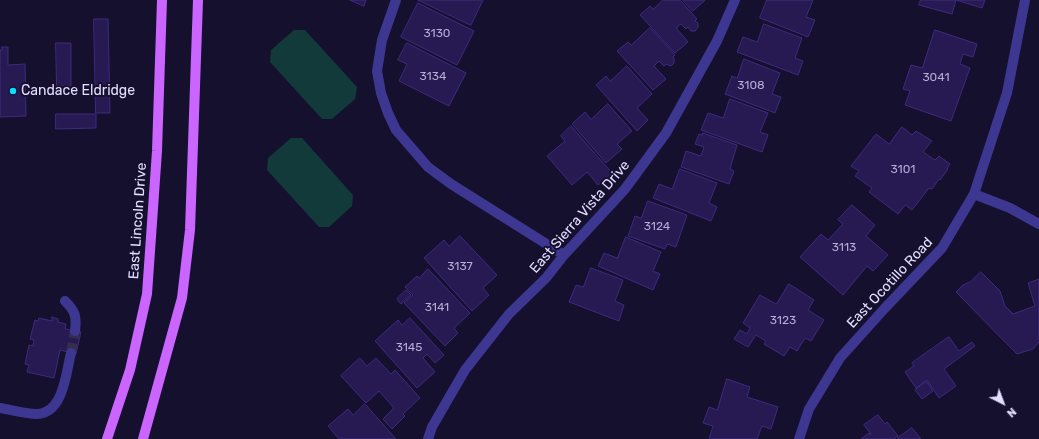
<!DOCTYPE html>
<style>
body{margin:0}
#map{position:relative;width:1039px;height:439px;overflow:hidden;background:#16102f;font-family:Rubik,sans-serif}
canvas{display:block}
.north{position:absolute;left:983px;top:383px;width:40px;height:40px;-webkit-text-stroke:3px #16102f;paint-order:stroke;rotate:138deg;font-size:11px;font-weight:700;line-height:16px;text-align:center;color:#e3deff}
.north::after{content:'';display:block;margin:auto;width:14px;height:18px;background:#e3deff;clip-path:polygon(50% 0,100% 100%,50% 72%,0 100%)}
</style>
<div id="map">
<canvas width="1039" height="439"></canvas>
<div class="north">N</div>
</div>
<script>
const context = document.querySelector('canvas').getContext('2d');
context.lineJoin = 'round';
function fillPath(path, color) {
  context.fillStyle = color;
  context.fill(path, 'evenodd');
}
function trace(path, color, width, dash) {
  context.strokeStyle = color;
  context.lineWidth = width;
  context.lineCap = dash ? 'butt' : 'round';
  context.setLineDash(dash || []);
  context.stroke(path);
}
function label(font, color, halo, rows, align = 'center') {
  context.font = font + ' Rubik,sans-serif';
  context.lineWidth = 4;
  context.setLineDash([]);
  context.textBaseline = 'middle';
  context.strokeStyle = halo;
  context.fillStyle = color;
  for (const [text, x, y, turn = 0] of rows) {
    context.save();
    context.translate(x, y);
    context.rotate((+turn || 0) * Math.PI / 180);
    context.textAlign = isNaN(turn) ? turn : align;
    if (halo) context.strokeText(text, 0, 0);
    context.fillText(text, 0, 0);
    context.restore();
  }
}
fillPath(new Path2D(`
 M294,30H305L357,87L355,99L332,119H322L270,62L271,50Z
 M291,138H302L353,195L352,206L329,227H319L267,170L268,158Z`), '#123a3a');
const building = new Path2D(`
 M350,0H366L364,6Z
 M418,0H483L471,25Z
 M663,0H680L697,19L695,21L698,23V27L695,31H691L688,27L686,29L681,24L677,27V29L688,42L675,53L640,15L650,6L653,9Z
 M683,0H705L693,11Z
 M767,0H813L806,17L815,20L808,37L760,18Z
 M921,0H985L982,8L956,0L952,14L919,5Z
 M418,3L474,31L457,65L401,37Z
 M94,19H108L110,113H96Z
 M764,24L802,38L795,58L803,61L798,75L737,52L743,37L757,42Z
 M650,28L675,55L673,57L674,59V63L671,66L666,64L664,66L659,61L654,66L666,79L653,90L617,51L628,42L631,45Z
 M935,30L977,44L973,57L963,54L960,64L970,68L951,121L905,105L910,91L903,89L911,65L922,68Z
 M56,43H71V86H57Z
 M407,43L466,73L449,106L399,81L407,64L398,60Z
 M2,47H8V65L25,64L26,116L0,117V50H2Z
 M744,59L780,73L772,94L781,97L775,113L725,94L732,76L737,78Z
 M627,66L652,94L637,108L648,120L637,131L596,85L606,76L610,81Z
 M730,99L768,113L760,132L768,135L762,152L701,130L708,113L723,118Z
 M608,104L632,131L617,144L622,149L606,163L572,124L585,112L591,119Z
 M56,114H96V128L56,129Z
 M571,126L612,173L598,185L587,172L572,185L547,156L565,141L561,136Z
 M902,127L912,135L916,131L932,141L923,152L935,160L939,156L950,164L947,168L948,169L940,180L939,179L932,189L929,188L912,210L905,205L898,214L869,192L872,188L855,176L859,171L851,166L876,134L889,144Z
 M703,133L737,145L730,169L734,171L729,184L681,167L686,151L701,156L704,147L695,144L699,134L702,135Z
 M680,169L717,183L709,203L717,207L711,221L653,198L659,184L672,189Z
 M648,201L687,215L676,247L667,244L665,249L628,236L635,216L641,218Z
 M852,205L875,225L866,236L888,255L873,271L867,266L843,295L800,257L821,234L828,240L843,224L838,220Z
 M460,236L497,275L483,288L489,295L472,311L424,258L444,240L449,246Z
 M626,237L661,252L653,271L660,274L653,290L598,266L604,253L617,258Z
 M591,268L623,280L615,301L624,305L619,321L569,302L576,285L583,287Z
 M428,269L470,313L454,328L458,333L445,346L404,303L413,295L405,287L417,276L419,278Z
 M981,272L1000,291L1005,306L1013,314L1035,306L1028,283L1039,279V342L1033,349L1017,354L956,292L963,285L970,282Z
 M789,284L814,300L808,310L824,320L811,341L805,338L797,351L790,347L784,356L764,344L766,341L756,335L748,347L734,339L740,330L747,334L750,328L743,323L760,295L776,304Z
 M406,290L411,295L401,304L397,299Z
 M52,317L58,319V322L66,324L65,329L81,332L76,354L60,350L54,378L27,372L29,365L25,364L29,345L33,346L34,340L30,339L35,320L38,321L39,318L52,321Z
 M410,318L444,355L435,363L427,354L423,358L435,372L417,388L375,341L398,320L402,325Z
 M949,337L959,351L972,342L975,346L944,369L956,386L939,398L927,380L916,388L905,372L914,366L912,363Z
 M360,358L367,366L376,358L391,374L395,370L420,398L403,414L405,416L392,429L383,419L394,408L379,391L366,403L341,376Z
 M727,379L750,387L747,397L778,407L771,429L762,426L757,439H709L713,426L703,423L709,407L717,410Z
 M927,382L933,391L922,399L915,390Z
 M365,404L396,439H339L328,426L348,409L353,415Z
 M878,415L885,424L887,422L898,436L894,439H861L869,433L870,435L871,434L864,425Z
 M912,428L921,439H899L898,438Z`);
fillPath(building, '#271a52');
trace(building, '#3e2a7f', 1);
trace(new Path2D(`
 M71,353L75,331`), '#352f4e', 10, [10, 5]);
trace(new Path2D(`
 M396,0L382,40L377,71L381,93L388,113L396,130L428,167L451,184L564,255
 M974,194L1010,208L1039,224
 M65,301C75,311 77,316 75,331
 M0,408C11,410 25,414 37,414C64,413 66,372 71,353
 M428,439L432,427L465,370L509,314L546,278L564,255L625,189L666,133L717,41L735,0
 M799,439L809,409L840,358L885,308L942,248L974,194L1007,93L1025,0`), '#3e3791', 10);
trace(new Path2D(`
 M107,439L130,370L147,294L157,151L162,0
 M143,439L182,298L190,230L198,0`), '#cb65ff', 10);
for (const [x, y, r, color] of [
 [13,91,4,"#0adeff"]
]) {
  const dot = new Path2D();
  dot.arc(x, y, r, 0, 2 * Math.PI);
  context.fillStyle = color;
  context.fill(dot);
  trace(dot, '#16102f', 1.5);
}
label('12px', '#b4add4', null, [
 ["3130",437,34],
 ["3134",433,77],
 ["3041",936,78],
 ["3108",751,86],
 ["3101",903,170],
 ["3124",657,227],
 ["3113",844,248],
 ["3137",460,267],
 ["3141",437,308],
 ["3123",783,321],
 ["3145",409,348]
]);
label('14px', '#e3deff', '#16102f', [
 ["Candace Eldridge",21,91]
], 'left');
label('14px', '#e3deff', '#16102f', [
 ["East Sierra Vista Drive",580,217,-49],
 ["East Lincoln Drive",138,221,-86],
 ["East Ocotillo Road",890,283,-47]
]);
</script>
